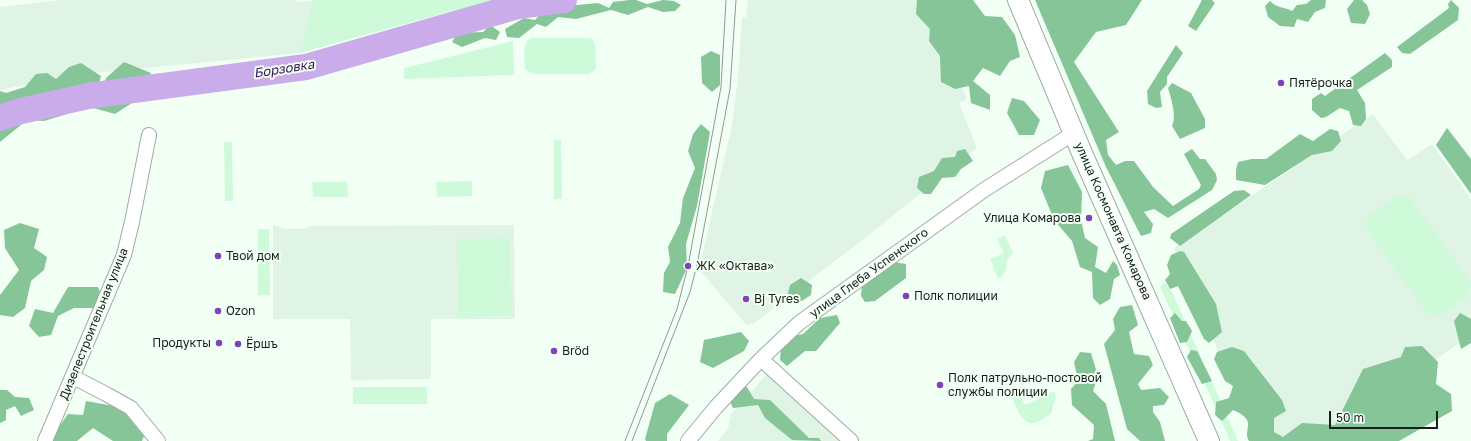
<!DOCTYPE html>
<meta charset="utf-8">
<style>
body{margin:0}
#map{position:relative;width:1471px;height:441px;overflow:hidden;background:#f2fff5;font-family:"Golos Text",sans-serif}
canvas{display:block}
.scale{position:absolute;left:1329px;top:411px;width:109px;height:18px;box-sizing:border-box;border:2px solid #191e1a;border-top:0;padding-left:5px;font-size:12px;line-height:14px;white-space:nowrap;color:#191e1a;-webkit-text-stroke:3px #f2fff5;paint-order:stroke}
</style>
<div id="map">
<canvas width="1471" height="441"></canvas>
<div class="scale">50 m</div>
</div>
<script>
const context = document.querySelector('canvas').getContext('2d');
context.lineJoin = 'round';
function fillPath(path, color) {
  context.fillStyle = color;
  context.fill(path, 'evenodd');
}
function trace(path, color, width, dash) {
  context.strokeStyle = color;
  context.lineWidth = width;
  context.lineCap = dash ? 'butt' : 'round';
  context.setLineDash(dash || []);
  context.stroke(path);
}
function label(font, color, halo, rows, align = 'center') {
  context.font = font + ' "Golos Text",sans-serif';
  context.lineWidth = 4;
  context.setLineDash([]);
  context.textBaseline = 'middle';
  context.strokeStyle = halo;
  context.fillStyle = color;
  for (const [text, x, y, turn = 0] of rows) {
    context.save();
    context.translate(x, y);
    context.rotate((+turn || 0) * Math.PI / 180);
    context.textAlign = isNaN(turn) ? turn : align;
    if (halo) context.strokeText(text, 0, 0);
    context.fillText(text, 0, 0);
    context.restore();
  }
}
fillPath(new Path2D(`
 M61,0H295L299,2L312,1L300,53L74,75L0,90V7Z
 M748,0H924L967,99L959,103L977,148L879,227L752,325L751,323L747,326L699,269L732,125L738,78L742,18L746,17Z
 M1373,114L1407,160L1432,144L1471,199V335L1318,441H1256L1174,248Z
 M514,225L515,319H431V379L351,380L350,319H273V226H278L284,229H303L311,226Z
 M767,374L842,441H718L728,429L731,414Z`), '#e0f4e5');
fillPath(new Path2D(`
 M312,0H506L452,11L300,53Z
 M531,38H590L593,39L595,44L596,68L594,71L589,74H533L525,69C525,59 521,42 531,38Z
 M513,41L514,75L404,79V68Z
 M554,140H561L562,199H554Z
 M224,142H232L233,201H225Z
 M472,181V196L437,197L436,182Z
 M312,182H347L348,197H313Z
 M1402,195L1410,198L1470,281L1471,287L1468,296L1440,315H1430L1426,312L1366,229L1367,219L1369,216L1397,196Z
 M258,229H269L270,295H258Z
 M1005,235L1013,253L1007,260C1007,269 1006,273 998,279L990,259L1004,253L997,239Z
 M510,238L511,316L458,317L457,239Z
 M1164,282L1172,292L1238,441H1230L1201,375L1160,287Z
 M353,387H427V404H353Z
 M1054,391L1056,396L1051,414C1046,417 1039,422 1034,423C1022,425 1015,405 1012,397L1019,393L1025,405Z`), '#cffada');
fillPath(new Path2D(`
 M629,0H636L647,4L663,0L674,1L681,5L675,11L663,12L648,7L628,15L611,10L576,19L558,17L546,27L537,24L519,38L507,37L505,29L524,18L535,20L545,9L558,13L567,6L598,3L609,8L613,2Z
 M917,0H973L985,16L1002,17L1015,35L1020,57L1010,61L1000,76L983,68L973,81L990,95V110L971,103L969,86L955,89L941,82L940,56L929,41L930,29L916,14Z
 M1035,0H1142L1126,25L1096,32L1074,62L1119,132L1106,140L1108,155L1116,165L1125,161H1134L1153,187L1173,206L1199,189L1201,185L1184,154L1192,149L1200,159H1205L1216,174L1217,180L1212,190L1168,218L1154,209L1144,212L1153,224L1151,233L1141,236L1106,167Z
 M1202,0H1212L1215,3L1196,31L1188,26Z
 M1311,0H1326L1325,8L1315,12L1308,22L1297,19L1294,27L1280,26L1268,17L1265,6L1270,1C1278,9 1283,6 1292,11L1297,5L1306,4Z
 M1354,0H1362L1367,5L1370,14L1365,24L1351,23L1347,9Z
 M1451,0L1459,8L1458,20L1410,54L1402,53L1397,47L1449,8L1448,4Z
 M490,25L500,32L496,40L485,38L462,47L452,42L457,33L483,32Z
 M1176,45L1183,53L1167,77V84L1160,92L1162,107L1156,108L1148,104L1147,91Z
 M711,51L720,55V85L712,92L702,83L701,57Z
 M1385,53L1392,60V67L1357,90L1365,103L1366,119L1361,126L1353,125L1349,111L1340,108L1326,117L1321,118L1312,110V99L1321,93L1325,96Z
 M124,62L151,73L146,94L115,114L90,107L44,121L27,120L0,142V125L22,114L46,109L56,110L75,101L98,98L106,78Z
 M81,63L101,76L97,91C86,94 75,98 63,98C42,100 16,94 0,110V91L6,93L25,87L36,74L47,73L56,79L69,67Z
 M1172,83L1191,93L1205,119V128L1180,139L1172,126C1177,116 1171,98 1168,88Z
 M1012,98L1024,101L1040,120L1034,135H1019L1007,113Z
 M701,124L710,132L697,206L686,244L687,268L675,294L663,292L664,273L670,262L668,247L680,223L683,198L695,168L688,151L693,134Z
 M1447,128L1471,159V194L1436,145Z
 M1330,129L1338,131L1341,141L1332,151L1312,155L1265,185L1236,180V170L1238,162L1252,159H1266L1300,134L1313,141Z
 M965,149L973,161L961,169L955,177L942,178L931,194H924L917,188L919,177L934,171L942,158L955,157L957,151Z
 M1068,165L1082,192L1081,220L1085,238L1098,247L1095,267L1106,273L1113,261L1117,265L1120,275L1114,279L1110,299L1100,305L1093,298L1092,272L1080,267L1072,241L1054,220L1041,188L1045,171Z
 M1244,190L1251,195L1180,246L1170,238L1171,234L1234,191Z
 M20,223L39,229L34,248L47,257L44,270L31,281L25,308L13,317L0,315V295L19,270L5,248L4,230Z
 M1180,251L1184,252L1216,304L1222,332L1209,343L1204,339L1178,286L1170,289L1165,280L1170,274L1167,265L1171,255Z
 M893,262L906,264V278L875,301L865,302L861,296L862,284Z
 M801,278L812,285L811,295L800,302L787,297L790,285Z
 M68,287H98L103,300L96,308H74L58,316L51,335L39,337L29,326L35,309L53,313Z
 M1132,305L1138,325L1129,332L1134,354L1149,356L1153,365L1138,384L1141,390L1160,388L1169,397L1164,405L1153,406V412L1160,422L1165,441H1140L1127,429L1104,344L1115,330L1113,319L1120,307Z
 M1175,313L1182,321H1186L1192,331L1187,342L1180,343L1170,318Z
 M1460,313L1471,319V343L1461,349L1454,321Z
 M837,315L840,323L816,351H805L787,366L780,360L781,348L788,337L803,334L820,318Z
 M741,332L749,341L744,351L713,368L700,362L704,340Z
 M1422,346L1438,362L1436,384L1451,394L1452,411L1399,441H1249C1242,429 1259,421 1233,410L1222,421L1215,415L1216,402L1229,398L1233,386L1225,381L1214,359L1217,352L1232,347L1244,351L1282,400L1286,411L1274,418V432L1283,437L1302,423L1335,425L1363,369L1401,357L1405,347Z
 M1191,350L1197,351L1212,381L1202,384L1187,357Z
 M1080,352L1091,353L1098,376L1093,391L1106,404L1115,441H1088L1093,439L1094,425L1072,405L1071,389L1078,381L1074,362Z
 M738,387H747L754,399L770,400L809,438H819L821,441L792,440L765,418L758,405L733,408L729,399Z
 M0,390H7L15,397L29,398L34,410L21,416L15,406L6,410V420L0,423Z
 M670,394L689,405L667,434V441H646L645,439L655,403Z
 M86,401L120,407L144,436L142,441H113L93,428L77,441H49L68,414L83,415Z`), '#86c598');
trace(new Path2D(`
 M0,118L21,111L88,96L306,67L518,6L564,0`), '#c9ace9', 26);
const street = new Path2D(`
 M761,359L851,441
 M73,377L106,394L131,408L158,441
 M45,441L124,255L132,222L149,135
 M688,441L716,407L761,359L799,323L984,190L1074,133`);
const secondary = new Path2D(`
 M1018,0L1082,153L1209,441`);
trace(street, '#a0aca3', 16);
trace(secondary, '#a0aca3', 22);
trace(street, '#fff', 14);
trace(secondary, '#fff', 20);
trace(new Path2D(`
 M625,441L677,309L688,266L721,87L726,0
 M632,441L690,292L697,265L730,89L736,0`), '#909a92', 1);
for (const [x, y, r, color] of [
 [1281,83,4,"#8142b7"],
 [1089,218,4,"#8142b7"],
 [218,256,4,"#8142b7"],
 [688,266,4,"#8142b7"],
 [906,296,4,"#8142b7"],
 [746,299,4,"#8142b7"],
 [218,311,4,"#8142b7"],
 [219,343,4,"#8142b7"],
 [238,344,4,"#8142b7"],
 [554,351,4,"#8142b7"],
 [940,385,4,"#8142b7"]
]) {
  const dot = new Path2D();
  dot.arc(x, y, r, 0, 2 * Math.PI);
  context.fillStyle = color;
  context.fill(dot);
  trace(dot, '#f2fff5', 1.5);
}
label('12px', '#191e1a', '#f2fff5', [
 ["Пятёрочка",1289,83],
 ["Улица Комарова",1081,218,"right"],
 ["Твой дом",226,256],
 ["ЖК «Октава»",696,266],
 ["Полк полиции",914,296],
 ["Bj Tyres",754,299],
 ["Ozon",226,311],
 ["Продукты",211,343,"right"],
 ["Ёршъ",246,344],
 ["Bröd",562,351],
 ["Полк патрульно-постовой",948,378],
 ["службы полиции",948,392]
], 'left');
label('12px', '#191e1a', '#f2fff5', [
 ["улица Космонавта Комарова",1113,221,66],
 ["улица Глеба Успенского",869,273,-36],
 ["Дизелестроительная улица",94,324,-68]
]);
label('italic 13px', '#391158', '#f2fff5', [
 ["Борзовка",284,69,-9]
]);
</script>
